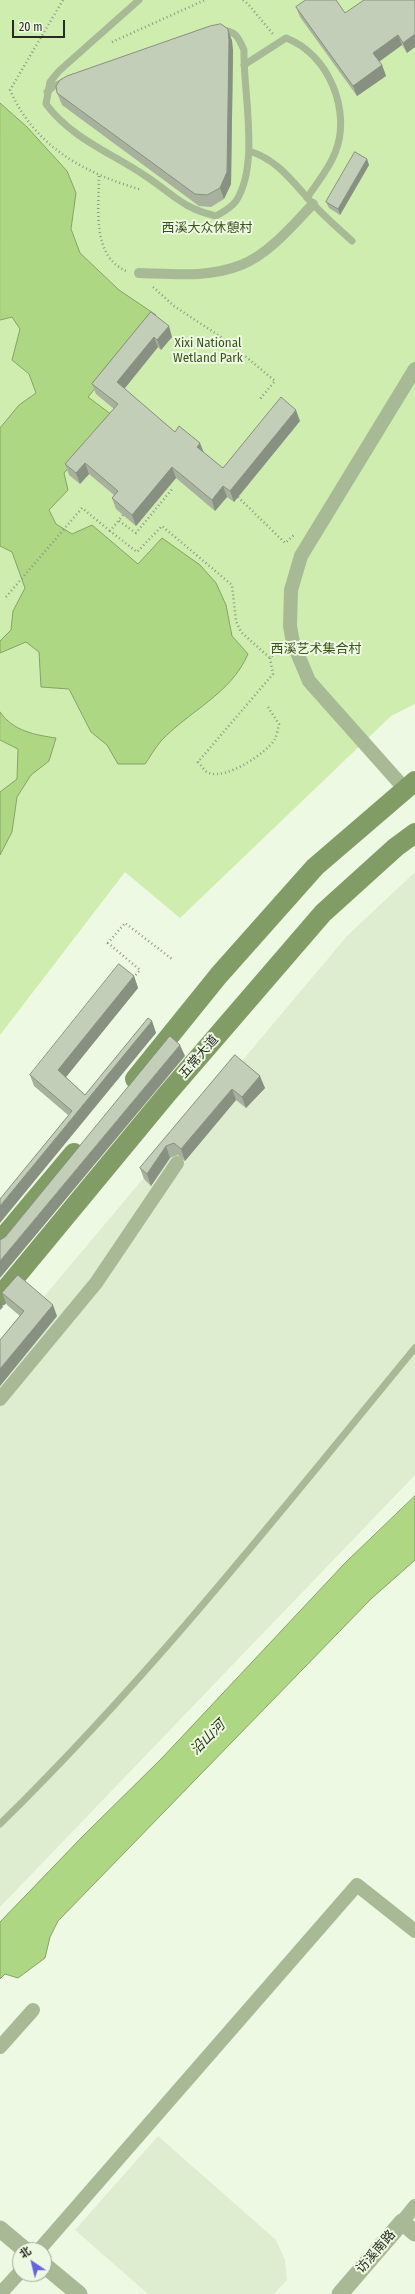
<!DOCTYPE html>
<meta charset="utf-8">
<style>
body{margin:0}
#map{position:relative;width:415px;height:2294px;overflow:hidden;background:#edf9e2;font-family:"Fira Sans Condensed","Noto Sans SC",sans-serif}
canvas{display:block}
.north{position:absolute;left:12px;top:2242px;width:40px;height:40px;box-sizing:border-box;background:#edf9e2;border:1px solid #9ea796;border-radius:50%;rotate:325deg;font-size:11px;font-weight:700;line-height:16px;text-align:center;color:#272b23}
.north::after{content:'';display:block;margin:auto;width:14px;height:18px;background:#6765de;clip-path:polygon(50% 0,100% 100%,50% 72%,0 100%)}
.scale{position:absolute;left:12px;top:20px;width:53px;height:18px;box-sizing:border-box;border:2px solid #272b23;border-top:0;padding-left:5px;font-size:12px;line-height:14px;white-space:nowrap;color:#272b23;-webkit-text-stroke:3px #edf9e2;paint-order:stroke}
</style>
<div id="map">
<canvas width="415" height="2294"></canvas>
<div class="north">北</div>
<div class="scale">20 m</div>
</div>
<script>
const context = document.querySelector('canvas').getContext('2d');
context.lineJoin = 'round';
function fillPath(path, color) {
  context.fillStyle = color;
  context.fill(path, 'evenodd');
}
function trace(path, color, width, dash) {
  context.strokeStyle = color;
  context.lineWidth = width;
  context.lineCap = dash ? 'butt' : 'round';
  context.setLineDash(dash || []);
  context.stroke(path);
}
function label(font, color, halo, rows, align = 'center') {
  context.font = font + ' "Fira Sans Condensed","Noto Sans SC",sans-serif';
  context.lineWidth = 4;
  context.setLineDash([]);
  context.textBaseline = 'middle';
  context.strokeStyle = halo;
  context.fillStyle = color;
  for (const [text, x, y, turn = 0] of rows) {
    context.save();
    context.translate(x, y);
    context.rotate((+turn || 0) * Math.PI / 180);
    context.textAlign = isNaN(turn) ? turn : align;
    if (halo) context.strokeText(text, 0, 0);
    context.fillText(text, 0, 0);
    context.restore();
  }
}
fillPath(new Path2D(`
 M415,872V1475L0,1907V1349L347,936Z
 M158,2136L276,2240L285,2260L287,2280L274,2294H148L75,2230Z`), '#deedd0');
fillPath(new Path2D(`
 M0,0H415V704L391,716L180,918L125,872L0,1035Z`), '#ceedaf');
const water = new Path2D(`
 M0,103L27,127L67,171L76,193L71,229L80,253L119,290L156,315L88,397L116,418L64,473L68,490L49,510L56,524L72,534L92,525L138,564L162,538L200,565L216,583L226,605L232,636L248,654C231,694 189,711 161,741C155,748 150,757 145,764H118L107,745L91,732L69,689L41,687L39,652L26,642L0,653V641L11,630L13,611L25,588L12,552L0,546V428L19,405L36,393L29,374L12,360L20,329L12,317L0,320Z
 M0,712C13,731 35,735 56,738L49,761L31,775L17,797L12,832L0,855V792L17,779L18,749L0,740Z
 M415,1496V1560L371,1599L58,1921L50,1937L45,1958L18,1978L5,1974L0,1979V1922L82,1837L162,1758L345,1563Z`);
fillPath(water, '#aed783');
trace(water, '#86a366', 1);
trace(new Path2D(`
 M63,0L10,90C35,147 84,173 142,190
 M243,0L248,4L273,34
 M112,42L205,0
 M99,176C99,207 91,255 126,271
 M153,287L174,306L227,341L275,381L260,399
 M238,497L285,543L294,535
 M123,515L110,531L137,552L162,526L232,585L236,621L241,632L270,658L279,649
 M119,521L136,533L173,488
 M6,597L82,508L110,531
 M268,707L279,724C278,728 277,735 275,739C267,753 226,780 209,773C205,772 201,765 198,762L273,674L270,658
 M133,978L140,970L108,943L125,923L172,959`), '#8e9687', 2.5, [1, 3]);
trace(new Path2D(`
 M139,0L59,71L50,82L46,104C72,139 112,153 147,177C174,195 182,208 216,216C223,212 231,208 236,201C260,165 243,92 244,50C238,36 235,30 219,30
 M244,65L286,38C329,54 352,112 335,153C329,169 316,184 307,198
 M47,92L54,86L66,81
 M249,151C279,160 294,184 314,205C326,218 339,229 352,241
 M0,1824C151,1676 281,1511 415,1348`), '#a7b995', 7);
trace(new Path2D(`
 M139,273C173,274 209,278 241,265C269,254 293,225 313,204`), '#a7b995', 10);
trace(new Path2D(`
 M405,789L309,681L293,643L290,626L291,590L301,556L415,369
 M0,1399L96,1283L177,1163
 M0,2047L33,2010
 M402,2222L415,2206
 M39,2250L357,1885L415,1931
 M0,2294L20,2272`), '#a7b995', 14);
trace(new Path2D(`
 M0,2229L25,2250
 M44,2265L79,2294
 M340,2294L402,2222L415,2233`), '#a7b995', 17);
trace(new Path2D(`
 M135,1079L219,975L315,867L415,781
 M0,1241L74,1153
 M0,1296L167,1094L323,913L396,847L415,833`), '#829c66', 20);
fillPath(new Path2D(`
 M415,0L407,53L402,45L379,62L382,65L386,76L357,96L300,17L296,7L345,13Z
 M228,29L232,41L233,51L231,184L224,199L211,207L199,206L62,105L57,93Z
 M367,159L369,165L340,215L329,208L326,202Z
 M151,312L172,337L161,350L158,347L124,389L175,432L203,452L223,468L300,421L234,502L227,497L215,511L176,478L136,526L116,509L112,498L114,495L89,474L80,484L69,475L65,464L114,409L96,394L92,384Z
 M134,976L138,988L66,1077L85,1095L152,1021L156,1033L68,1115L34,1086L30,1075Z
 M235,1055L265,1088L246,1108L236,1100L185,1161L178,1155L170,1158L151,1186L144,1179L140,1168Z
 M2,1293L57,1316L0,1386V1340L20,1316L7,1305Z`), '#a8b19e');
fillPath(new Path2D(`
 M228,29L232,41L233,51L231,184L224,199L220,188Z
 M415,34V47L407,53L403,43Z
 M398,35L402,45L377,63L373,53Z
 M382,65L386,76L357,96L353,86Z
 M367,159L369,165L340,215L338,209Z
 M169,326L172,337L161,350L157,340Z
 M154,337L158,347L121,393L117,382Z
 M296,410L300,421L234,502L230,491Z
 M200,443L204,453L197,447Z
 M85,463L89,474L80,484L76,473Z
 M172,467L176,478L136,526L132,515Z
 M223,486L227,497L215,511L212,500Z
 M134,976L138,988L62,1082L58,1070Z
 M152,1021L156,1033L0,1223V1206Z
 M180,1045L185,1056L0,1278V1261Z
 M260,1076L265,1088L246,1108L242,1097Z
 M232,1089L236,1100L185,1161L181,1149Z
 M166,1146L170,1158L151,1186L147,1174Z
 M0,1299L3,1307L0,1310Z
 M53,1305L57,1316L0,1386V1369Z`), '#889081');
const building = new Path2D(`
 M306,0H336L345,13L364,0H415V34L403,43L398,35L373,53L382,65L353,86L296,7Z
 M221,24L228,29L229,40L227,172L220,188L207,195L195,194L57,93L56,86L60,80L67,76L210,26Z
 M355,152L367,159L338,209L326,202Z
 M151,312L169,326L157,340L154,337L117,382L175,432L179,426L200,443L197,447L223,468L281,397L296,410L230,491L223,486L212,500L172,467L132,515L112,498L118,491L85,463L76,473L65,464L118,404L92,384Z
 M119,964L134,976L58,1070L85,1095L148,1018L152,1021L0,1206V1199L72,1111L30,1075Z
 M170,1036L180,1045L0,1261V1240L5,1237Z
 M235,1055L260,1076L242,1097L232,1089L181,1149L174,1143L166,1146L147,1174L140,1168Z
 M18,1275L53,1305L0,1369V1340L24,1311L2,1293Z`);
fillPath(building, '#c3ceb8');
trace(building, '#889081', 1);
label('13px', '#395218', '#edf9e2', [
 ["西溪大众休憩村",207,228],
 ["Xixi National",208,343],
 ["Wetland Park",208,358],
 ["西溪艺术集合村",316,649]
]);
label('13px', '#272b23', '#edf9e2', [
 ["五常大道",199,1057,-49],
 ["访溪南路",376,2252,-49]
]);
label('italic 14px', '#283816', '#edf9e2', [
 ["沿山河",208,1738,-45]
]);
</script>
